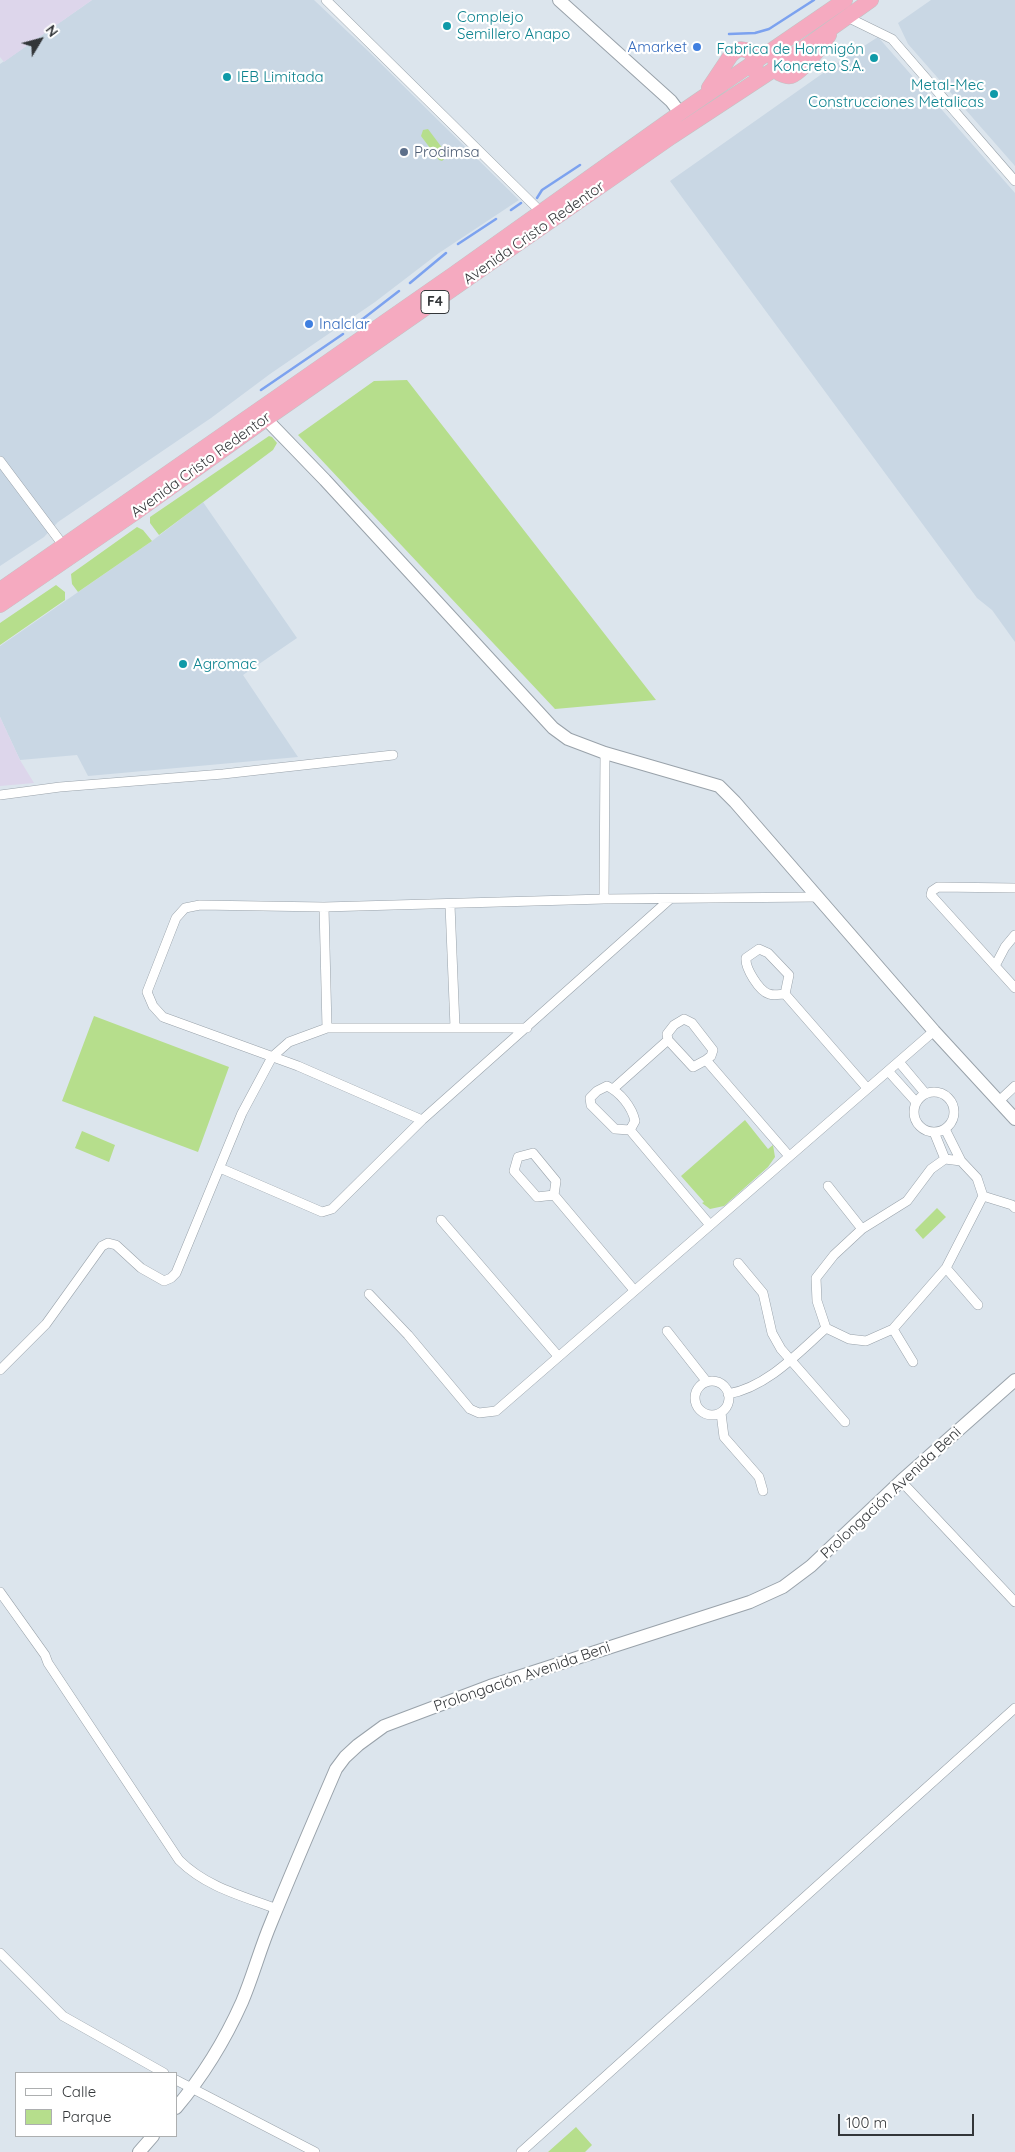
<!DOCTYPE html>
<meta charset="utf-8">
<style>
body{margin:0}
#map{position:relative;width:1015px;height:2152px;overflow:hidden;background:#dce5ed;font-family:Quicksand,sans-serif}
canvas{display:block}
.legend{position:absolute;left:15px;top:2072px;width:162px;height:65px;box-sizing:border-box;background:#fff;border:1px solid #adafb0;margin:0;padding:6px 9px;list-style:none;font-size:15px;color:#333639}
.legend li{display:flex;align-items:center;gap:10px;height:25px}
.legend b{width:25px;border:1px solid #adafb0}
.north{position:absolute;left:15px;top:15px;width:50px;height:50px;-webkit-text-stroke:4px #fff;paint-order:stroke;rotate:53deg;font-size:14px;font-weight:700;line-height:20px;text-align:center;color:#333639}
.north::after{content:'';display:block;margin:auto;width:18px;height:22px;background:#333639;clip-path:polygon(50% 0,100% 100%,50% 72%,0 100%)}
.scale{position:absolute;left:838px;top:2114px;width:136px;height:22px;box-sizing:border-box;border:2px solid #333639;border-top:0;padding-left:6px;font-size:15px;line-height:18px;white-space:nowrap;color:#333639;-webkit-text-stroke:4px #fff;paint-order:stroke}
</style>
<div id="map">
<canvas width="1015" height="2152"></canvas>
<ul class="legend">
<li><b style="height:6px;background:#fff"></b>Calle</li>
<li><b style="height:14px;background:#b6de8c"></b>Parque</li>
</ul>
<div class="north">N</div>
<div class="scale">100 m</div>
</div>
<script>
const context = document.querySelector('canvas').getContext('2d');
context.lineJoin = 'round';
function fillPath(path, color) {
  context.fillStyle = color;
  context.fill(path, 'evenodd');
}
function trace(path, color, width, dash) {
  context.strokeStyle = color;
  context.lineWidth = width;
  context.lineCap = dash ? 'butt' : 'round';
  context.setLineDash(dash || []);
  context.stroke(path);
}
function label(font, color, halo, rows, align = 'center') {
  context.font = font + ' Quicksand,sans-serif';
  context.lineWidth = 4.5;
  context.setLineDash([]);
  context.textBaseline = 'middle';
  context.strokeStyle = halo;
  context.fillStyle = color;
  for (const [text, x, y, turn = 0] of rows) {
    context.save();
    context.translate(x, y);
    context.rotate((+turn || 0) * Math.PI / 180);
    context.textAlign = isNaN(turn) ? turn : align;
    if (halo) context.strokeText(text, 0, 0);
    context.fillText(text, 0, 0);
    context.restore();
  }
}
fillPath(new Path2D(`
 M92,0H314L367,50L519,200L439,253L375,302L270,374L211,418L58,522L44,537L0,566V64Z
 M931,0H1015V166L908,44L898,23Z
 M878,37L1015,193V642L992,610L977,598L670,181L836,64Z
 M203,502L297,638L243,675L298,757L88,776L77,755L20,760L0,717V646L152,541Z`), '#c9d7e4');
fillPath(new Path2D(`
 M0,0H92L4,62L0,57Z
 M0,717L20,760L34,783L0,786Z`), '#ddd6eb');
fillPath(new Path2D(`
 M428,129L446,153L447,156L442,161L439,160L421,136L423,130Z
 M407,380L656,700L555,709L298,435L374,381Z
 M269,436L272,437L277,443L273,450L159,535L150,523V517Z
 M137,527L143,530L152,541L78,592L72,584L71,574Z
 M56,585L65,592V600L0,645V623Z
 M94,1016L229,1067L198,1152L62,1101Z
 M745,1120L768,1149L773,1145L775,1157L768,1167L724,1206L710,1209L702,1203L704,1202L681,1176Z
 M82,1131L115,1145L109,1162L75,1148Z
 M937,1208L946,1217L923,1239L915,1230Z
 M576,2127L592,2145L585,2152H548Z`), '#b6de8c');
trace(new Path2D(`
 M729,34L755,33L769,29L814,0
 M537,198L542,190L580,165
 M511,210L521,203
 M458,244L496,219
 M410,283L446,253
 M355,325L399,291
 M261,390L343,334`), '#7ca2ef', 2.5);
const street = new Path2D(`
 M326,0L541,212
 M847,17L892,39L1015,181
 M0,461L63,545
 M0,795L60,787L223,774L393,755
 M1015,888L938,887L932,891L931,895L1015,988
 M604,899L605,753
 M450,905L455,1027
 M324,907L327,1028
 M995,966L1005,947L1015,935
 M785,994C781,994 774,996 769,994C759,991 745,968 746,958L759,949L768,953L789,975L785,994L867,1088
 M706,1060L693,1067L668,1040L667,1034L674,1025L684,1019L692,1023L713,1050L711,1056L706,1060L789,1156
 M899,1062L925,1093
 M889,1072L916,1102
 M613,1089L668,1040
 M914 1112a20 20 0 1 1 40 0a20 20 0 1 1-40 0Z
 M999,1101L1015,1086
 M422,1120L298,1066L163,1017L153,1006L147,992L176,918L185,908L200,905L324,907L604,899L818,897
 M630,1130L635,1121C632,1107 620,1092 607,1086L597,1091L590,1098L591,1105L615,1129L630,1130L710,1225
 M934,1132L945,1159
 M220,1168L322,1212L332,1209L422,1120L669,900
 M828,1186L862,1229
 M554,1195L537,1197L514,1171L518,1157L533,1153L556,1181L554,1195L634,1290
 M983,1196L1012,1205L1015,1208
 M441,1220L558,1356
 M738,1263L763,1293L772,1333L781,1349L845,1422
 M946,1268L978,1305
 M369,1294L408,1335L470,1409L479,1413L496,1411L934,1031
 M826,1328L817,1301L816,1278L834,1255L862,1229L907,1201L931,1169L945,1159L961,1161
 M893,1329L913,1362
 M667,1331L707,1382
 M0,1370L46,1324L102,1246L108,1243L116,1245L141,1268L164,1281L171,1278L176,1273L242,1113L272,1057L289,1042L327,1028H527
 M695 1398a17 17 0 1 1 34 0a17 17 0 1 1-34 0Z
 M728,1394C767,1387 798,1353 826,1328L849,1339L866,1341L893,1329L946,1268L983,1196L977,1178L961,1161L945,1129
 M721,1413L724,1437L759,1477L763,1491
 M901,1481L1015,1602
 M0,1592L45,1655L48,1663L179,1860C206,1887 242,1896 277,1909
 M0,1953L63,2016L164,2073
 M176,2080L315,2152
 M521,2152L1015,1708`);
const secondary = new Path2D(`
 M559,0L671,101L680,113
 M266,419L325,480L553,728L568,739L605,753L719,786L735,802L934,1031L1015,1119
 M176,2108C203,2076 225,2040 242,2002C253,1976 260,1949 271,1923C292,1871 314,1820 336,1769L345,1757L358,1745L384,1726L490,1686L750,1602L783,1587L811,1566L901,1481L1015,1380
 M139,2152L153,2136`);
const highway = new Path2D(`
 M774,58L779,73C783,75 786,77 791,76C802,73 822,45 829,35
 M709,88L731,55L737,50C746,47 752,53 757,60L754,70
 M0,590L454,274L680,113L845,0
 M0,605L136,512L266,419L671,137L770,72L871,0`);
trace(street, '#99a2aa', 10);
trace(secondary, '#99a2aa', 14);
trace(highway, '#c2c3c4', 16);
trace(street, '#fff', 9);
trace(secondary, '#fff', 12);
trace(highway, '#f5aac0', 15);
for (const [x, y, r, color] of [
 [447,26,5,"#0f9aa8"],
 [697,47,5,"#3f7fe0"],
 [874,58,5,"#0f9aa8"],
 [227,77,5,"#0f9aa8"],
 [994,94,5,"#0f9aa8"],
 [404,152,5,"#5c6f8a"],
 [309,324,5,"#3f7fe0"],
 [183,664,5,"#0f9aa8"]
]) {
  const dot = new Path2D();
  dot.arc(x, y, r, 0, 2 * Math.PI);
  context.fillStyle = color;
  context.fill(dot);
  trace(dot, '#fff', 2);
}
for (const [x, y, w] of [
 [435,302,28]
]) {
  const box = new Path2D();
  box.roundRect(x - w / 2, y - 11.5, w, 23, 4);
  context.fillStyle = '#fff';
  context.fill(box);
  trace(box, '#333639', 1);
}
label('bold 14px', '#333639', null, [
 ["F4",435,302]
]);
label('15px', '#0d838f', '#fff', [
 ["Complejo",457,17],
 ["Semillero Anapo",457,34],
 ["Fabrica de Hormigón",864,49,"right"],
 ["Koncreto S.A.",864,66,"right"],
 ["IEB Limitada",237,77],
 ["Metal-Mec",984,85,"right"],
 ["Construcciones Metalicas",984,102,"right"],
 ["Agromac",193,664]
], 'left');
label('15px', '#366cbe', '#fff', [
 ["Amarket",687,47],
 ["Inalclar",319,324,"left"]
], 'right');
label('15px', '#4e5e75', '#fff', [
 ["Prodimsa",414,152]
], 'left');
label('15px', '#333639', '#fff', [
 ["Avenida Cristo Redentor",534,233,-35],
 ["Avenida Cristo Redentor",201,465,-36],
 ["Prolongación Avenida Beni",891,1493,-43],
 ["Prolongación Avenida Beni",522,1677,-19]
]);
</script>
